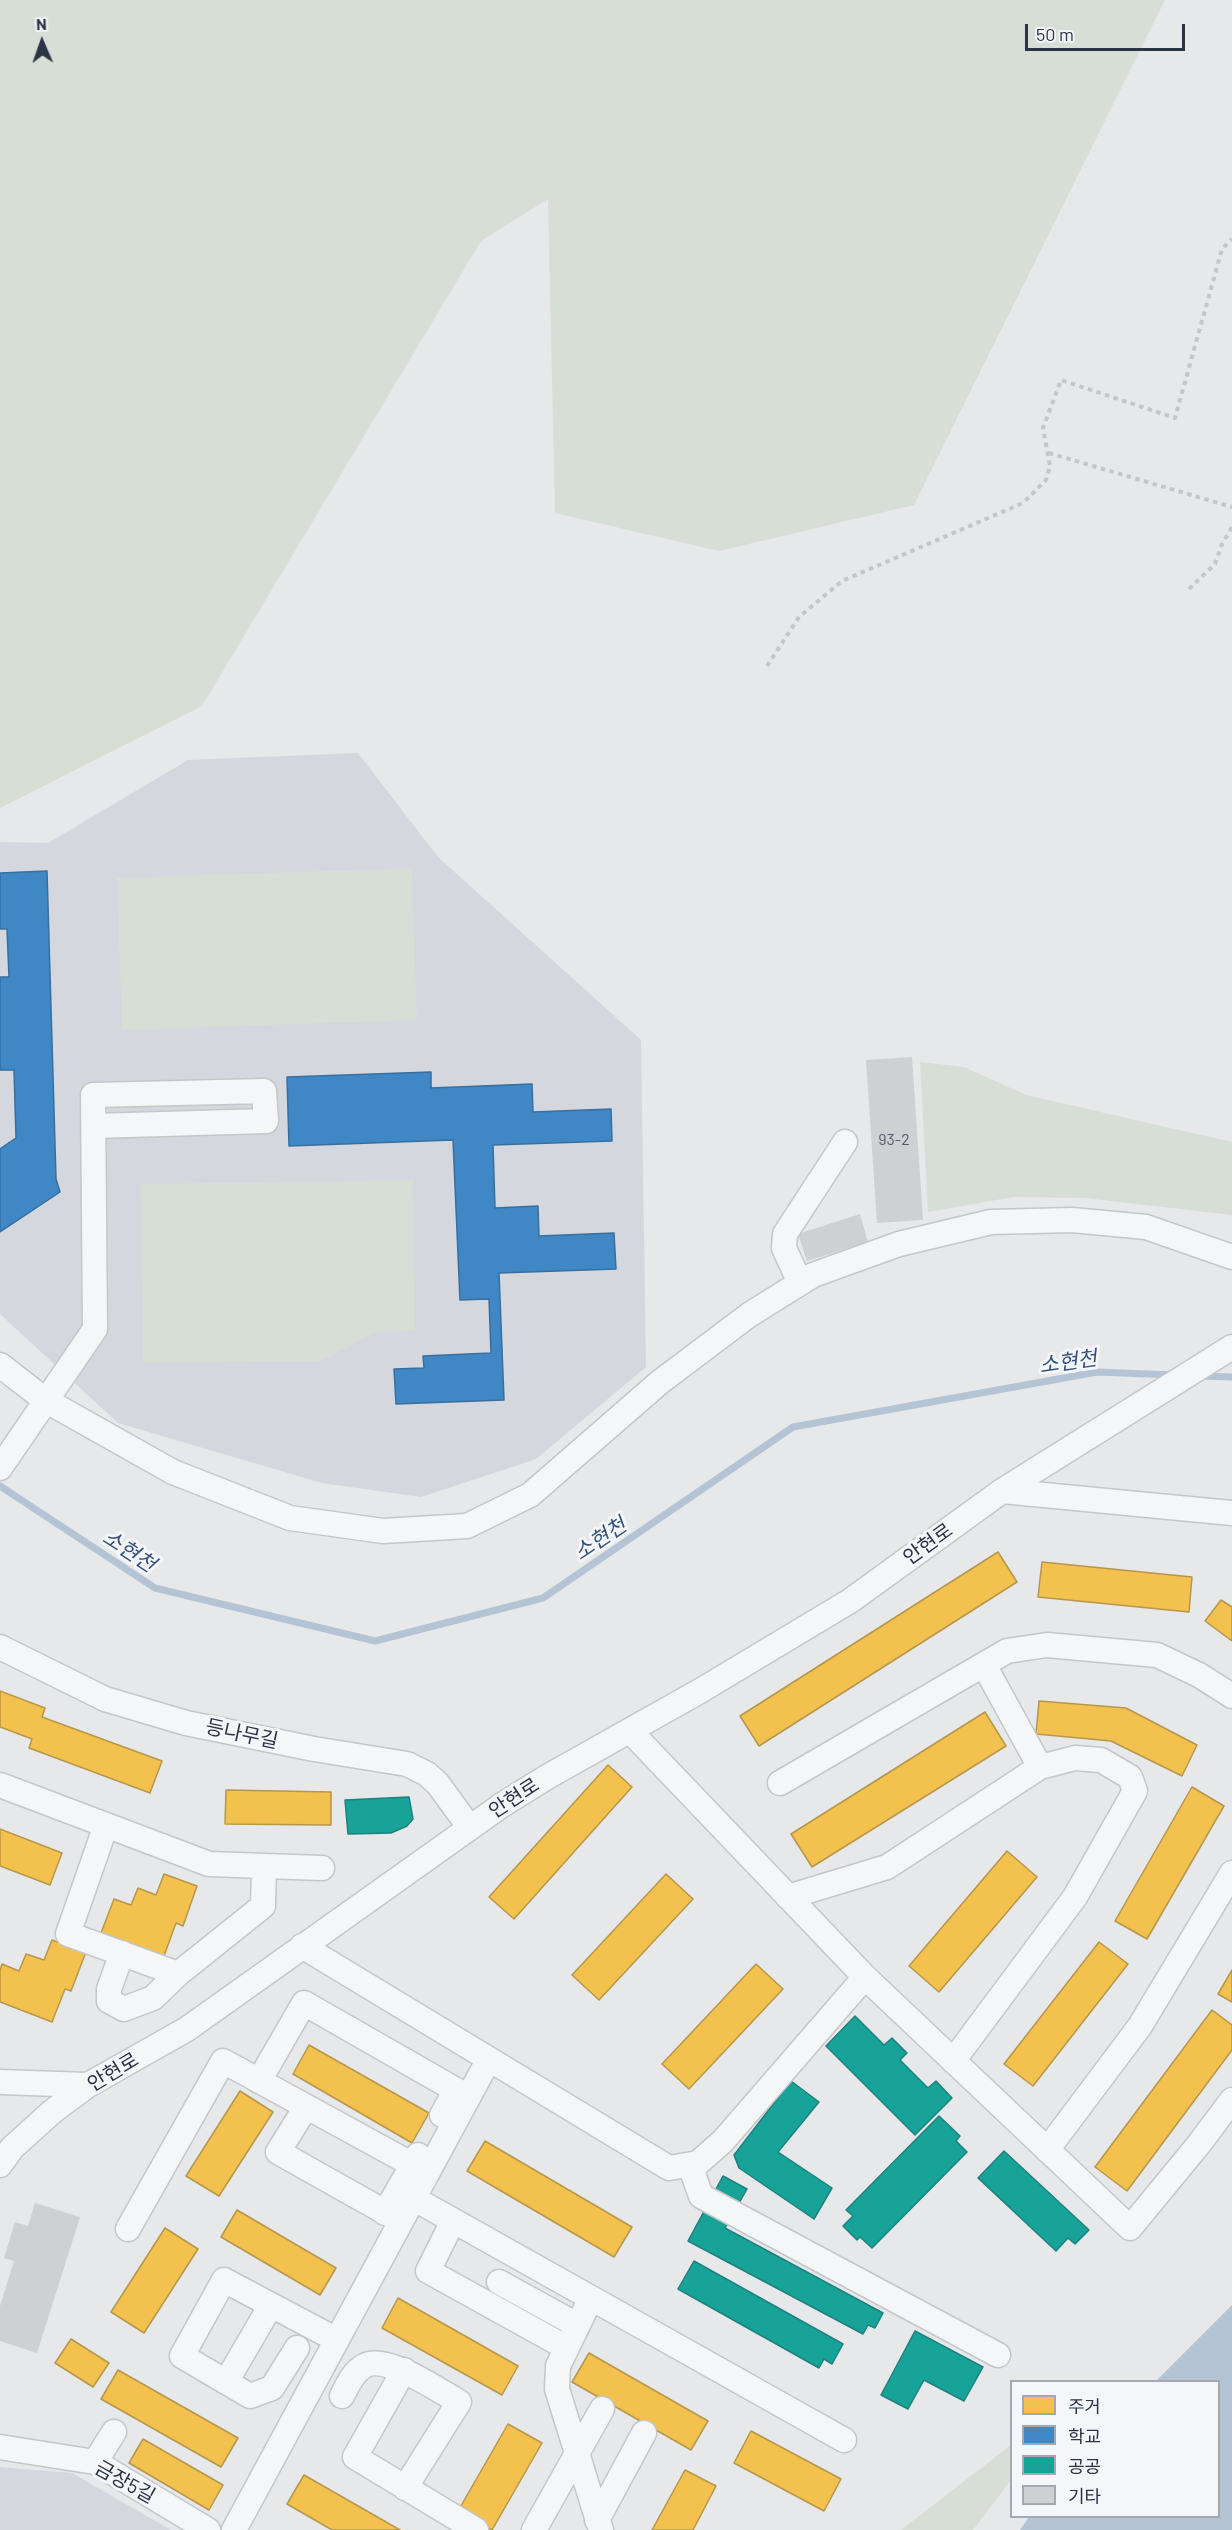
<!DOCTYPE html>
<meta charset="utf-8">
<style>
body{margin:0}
#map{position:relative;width:1232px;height:2530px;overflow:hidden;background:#e6e8ea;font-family:Barlow,"Noto Sans KR",sans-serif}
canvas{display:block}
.legend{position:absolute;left:1010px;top:2380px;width:210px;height:138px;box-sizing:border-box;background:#f4f6f9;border:2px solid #a4a8b1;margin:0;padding:8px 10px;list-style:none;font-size:18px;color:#2b3445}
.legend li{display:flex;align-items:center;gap:12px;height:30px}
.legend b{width:30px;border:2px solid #a4a8b1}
.north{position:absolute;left:12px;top:12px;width:60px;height:60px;-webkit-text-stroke:4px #f4f6f9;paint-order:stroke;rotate:358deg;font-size:16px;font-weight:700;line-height:24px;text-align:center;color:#2b3445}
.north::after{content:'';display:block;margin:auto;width:21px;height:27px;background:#2b3445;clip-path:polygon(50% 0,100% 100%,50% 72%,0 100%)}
.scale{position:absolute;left:1025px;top:24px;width:160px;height:27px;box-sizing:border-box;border:3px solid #2b3445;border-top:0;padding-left:8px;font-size:18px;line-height:21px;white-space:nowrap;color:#2b3445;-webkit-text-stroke:4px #f4f6f9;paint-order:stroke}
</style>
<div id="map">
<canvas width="1232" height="2530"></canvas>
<ul class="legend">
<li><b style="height:16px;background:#f2c14e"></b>주거</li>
<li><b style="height:16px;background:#3f88c5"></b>학교</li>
<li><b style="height:16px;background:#17a398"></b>공공</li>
<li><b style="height:16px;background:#ced0d3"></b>기타</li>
</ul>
<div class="north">N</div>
<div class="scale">50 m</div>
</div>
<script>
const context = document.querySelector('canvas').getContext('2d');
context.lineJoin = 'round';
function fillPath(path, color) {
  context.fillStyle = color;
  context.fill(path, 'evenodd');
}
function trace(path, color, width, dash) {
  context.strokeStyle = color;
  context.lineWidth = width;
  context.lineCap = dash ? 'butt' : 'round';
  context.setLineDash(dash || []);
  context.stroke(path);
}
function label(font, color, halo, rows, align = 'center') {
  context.font = font + ' Barlow,"Noto Sans KR",sans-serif';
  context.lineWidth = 6;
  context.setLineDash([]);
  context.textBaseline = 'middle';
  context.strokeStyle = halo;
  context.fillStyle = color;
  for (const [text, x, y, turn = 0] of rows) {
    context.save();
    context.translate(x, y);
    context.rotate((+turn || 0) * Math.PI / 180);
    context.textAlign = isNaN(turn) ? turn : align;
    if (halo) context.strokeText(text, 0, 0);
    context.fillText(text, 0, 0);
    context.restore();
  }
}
fillPath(new Path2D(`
 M358,753L438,857L641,1040L646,1367L536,1459L421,1497L322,1483L118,1423L0,1314V842L48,843L188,760Z
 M0,2467L72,2473L171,2530H0Z`), '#d4d7dd');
fillPath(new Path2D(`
 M0,0H1165L914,505L719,551L555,513L548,199L481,241L202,706L0,808Z
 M412,868L417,1020L122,1030L117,878Z
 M920,1062L964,1067L1026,1095L1232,1142V1215L1085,1198L1013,1197L928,1212Z
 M413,1180L415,1331L377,1332L321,1361L143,1363L141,1184Z
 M1011,2445V2480L973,2530H901Z`), '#d6ded6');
fillPath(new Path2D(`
 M1232,2305V2530H1020L1029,2517L1218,2516V2382L1156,2381Z`), '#b4c4d5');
const homes = new Path2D(`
 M998,1552L1017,1582L759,1746L740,1716Z
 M1042,1562L1192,1577L1189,1612L1038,1597Z
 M1221,1600L1232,1607V1641L1205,1621Z
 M0,1691L45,1708L42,1717L162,1761L150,1793L29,1748L32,1739L0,1727Z
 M1039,1701L1126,1708L1197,1745L1182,1776L1111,1741L1036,1734Z
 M985,1712L1006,1746L812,1867L791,1834Z
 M608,1765L632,1787L514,1919L489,1897Z
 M1192,1787L1224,1806L1147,1939L1115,1921Z
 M226,1790L331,1792V1825L225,1824Z
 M0,1829L62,1853L50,1885L0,1866Z
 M1007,1851L1037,1877L939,1992L909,1966Z
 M164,1874L197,1886L183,1926L176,1923L164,1956L101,1933L114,1899L131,1905L138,1888L156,1895Z
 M666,1874L693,1899L599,2000L572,1975Z
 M52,1940L86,1952L71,1991L65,1989L52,2022L0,2002V1970L2,1964L19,1971L26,1954L44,1960Z
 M1099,1942L1128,1964L1033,2086L1004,2064Z
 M756,1964L783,1989L689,2089L662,2064Z
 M1232,1970V2002L1218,1994Z
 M1212,2010L1232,2025V2050L1127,2191L1095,2167Z
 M309,2045L429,2113L412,2143L293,2074Z
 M240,2091L273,2112L219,2196L186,2176Z
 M485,2141L632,2227L614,2257L467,2171Z
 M237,2210L336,2268L320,2295L221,2237Z
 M165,2228L198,2249L144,2333L111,2312Z
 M398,2298L518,2366L502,2395L382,2328Z
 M71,2339L109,2363L93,2387L55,2363Z
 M589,2353L708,2421L691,2450L572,2382Z
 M118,2370L238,2438L221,2467L101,2399Z
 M508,2424L542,2443L492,2530L458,2511Z
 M751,2431L841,2479L824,2511L734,2463Z
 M143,2439L223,2485L209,2510L129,2463Z
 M685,2470L716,2486L693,2530H652Z
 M304,2475L400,2530H332L287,2504Z`);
fillPath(homes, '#f2c14e');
trace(homes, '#b6974b', 1.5);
const schools = new Path2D(`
 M47,871L56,1179L60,1192L0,1232V1149L16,1138L14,1070H0V977H9L7,929H0V873Z
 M431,1072V1088L532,1084L533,1112L611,1109L612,1141L493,1145L495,1208L538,1206L539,1236L614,1233L616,1269L499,1273L504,1400L396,1404L394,1369L424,1368L423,1356L491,1353L489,1299L460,1300L453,1140L289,1146L287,1077Z`);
fillPath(schools, '#3f88c5');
trace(schools, '#396f9f', 1.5);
const public = new Path2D(`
 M409,1797L413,1819L407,1826L391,1833L348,1834L345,1800Z
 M855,2016L884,2045L892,2038L907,2053L900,2060L928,2088L936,2081L952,2098L915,2135L826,2046Z
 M791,2081L819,2102L778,2152L832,2188L814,2219L739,2168L734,2155Z
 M939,2116L960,2136L956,2141L967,2152L872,2248L860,2237L857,2240L843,2226L853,2216L846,2210Z
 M1004,2151L1089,2230L1075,2244L1068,2238L1056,2251L978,2178Z
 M723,2176L747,2189L725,2228L883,2313L875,2328L868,2325L863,2334L688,2241Z
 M694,2261L843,2344L832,2364L824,2359L819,2368L678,2289Z
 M915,2331L983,2367L964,2401L924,2380L908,2409L881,2395Z`);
fillPath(public, '#17a398');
trace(public, '#1d827f', 1.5);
trace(new Path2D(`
 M1199,1376L1232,1377
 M0,1486L155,1588L375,1641L543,1598L793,1427L1097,1372L1173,1375`), '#b4c4d5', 7);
fillPath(new Path2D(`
 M912,1057L923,1220L877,1223L866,1060Z
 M860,1214L868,1242L807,1261L798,1234Z
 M35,2203L80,2217L37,2353L0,2341V2306L14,2261L4,2258L15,2222L28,2226Z`), '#ced0d3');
const minor = new Path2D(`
 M800,1283L784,1248L785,1234L845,1142
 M0,1365L45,1400L173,1472L290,1518L383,1531L467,1526L530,1495L660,1382L749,1315L813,1275L899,1244L991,1222L1072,1220L1146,1227L1232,1257
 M0,1468L95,1329L93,1095L264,1091L266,1121L94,1126
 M1002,1491L1232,1513
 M0,1647L105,1699L186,1723L314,1749L407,1764L427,1774L438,1784L470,1828
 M984,1665L1040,1767
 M630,1731L865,1977L1130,2228L1199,2144L1232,2100
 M780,1783L1007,1651L1047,1645L1157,1655L1199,1675L1232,1696
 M0,1785L209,1864L322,1868
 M106,1825L68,1934L178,1974L263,1906L264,1866
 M788,1897L887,1867L1040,1767L1075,1758L1101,1760L1130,1777L1135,1791L1075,1897L953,2061
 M302,1946L669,2168L698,2163L723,2141L865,1977
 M122,1953L109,1989V2001L124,2009L153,1998L178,1974
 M259,2081L304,2003L456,2090L442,2115
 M0,2082L88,2085
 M306,2107L278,2152L399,2220
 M1047,2150L1140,2026L1232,1873
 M0,2165L12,2148L53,2111L88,2085L187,2029L502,1805L547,1777L700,1691L850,1601L1002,1491L1232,1347
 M690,2165L701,2196L998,2355
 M413,2198L844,2440
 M385,2213L418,2155
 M453,2221L428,2271L567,2348
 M128,2229L223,2061L413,2165
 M499,2282L577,2325
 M591,2298L558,2366L557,2389L601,2530
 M297,2348L272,2388L250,2396L182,2356L224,2280L337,2340
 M404,2370L355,2457L476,2530
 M226,2382L271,2305
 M342,2396C347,2386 353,2372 364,2366C386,2353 439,2391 459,2402L405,2488
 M0,2447L95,2462L208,2530
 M95,2462L114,2432
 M597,2520L644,2433
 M234,2530L489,2059
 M534,2530L602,2409`);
trace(minor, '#c4c6c8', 27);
trace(new Path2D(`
 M1049,453L1232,507
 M1189,589L1215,564L1222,544L1232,527
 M767,666L799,617L842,581L1023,503L1046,480L1050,466L1043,428L1061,380L1175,418L1222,249L1232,239`), '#c5c6ca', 4, [4.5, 4.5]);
trace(minor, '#f5f6f7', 24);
label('16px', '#545c69', null, [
 ["93-2",894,1140]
]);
label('20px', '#2b3445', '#f4f6f9', [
 ["안현로",928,1544,-36],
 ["등나무길",242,1734,12],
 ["안현로",514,1798,-33],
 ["안현로",113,2072,-31],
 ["금장5길",125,2482,29]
]);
label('italic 21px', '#34527a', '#f4f6f9', [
 ["소현천",1068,1362,-8],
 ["소현천",600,1539,-34],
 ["소현천",129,1551,33]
]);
</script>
